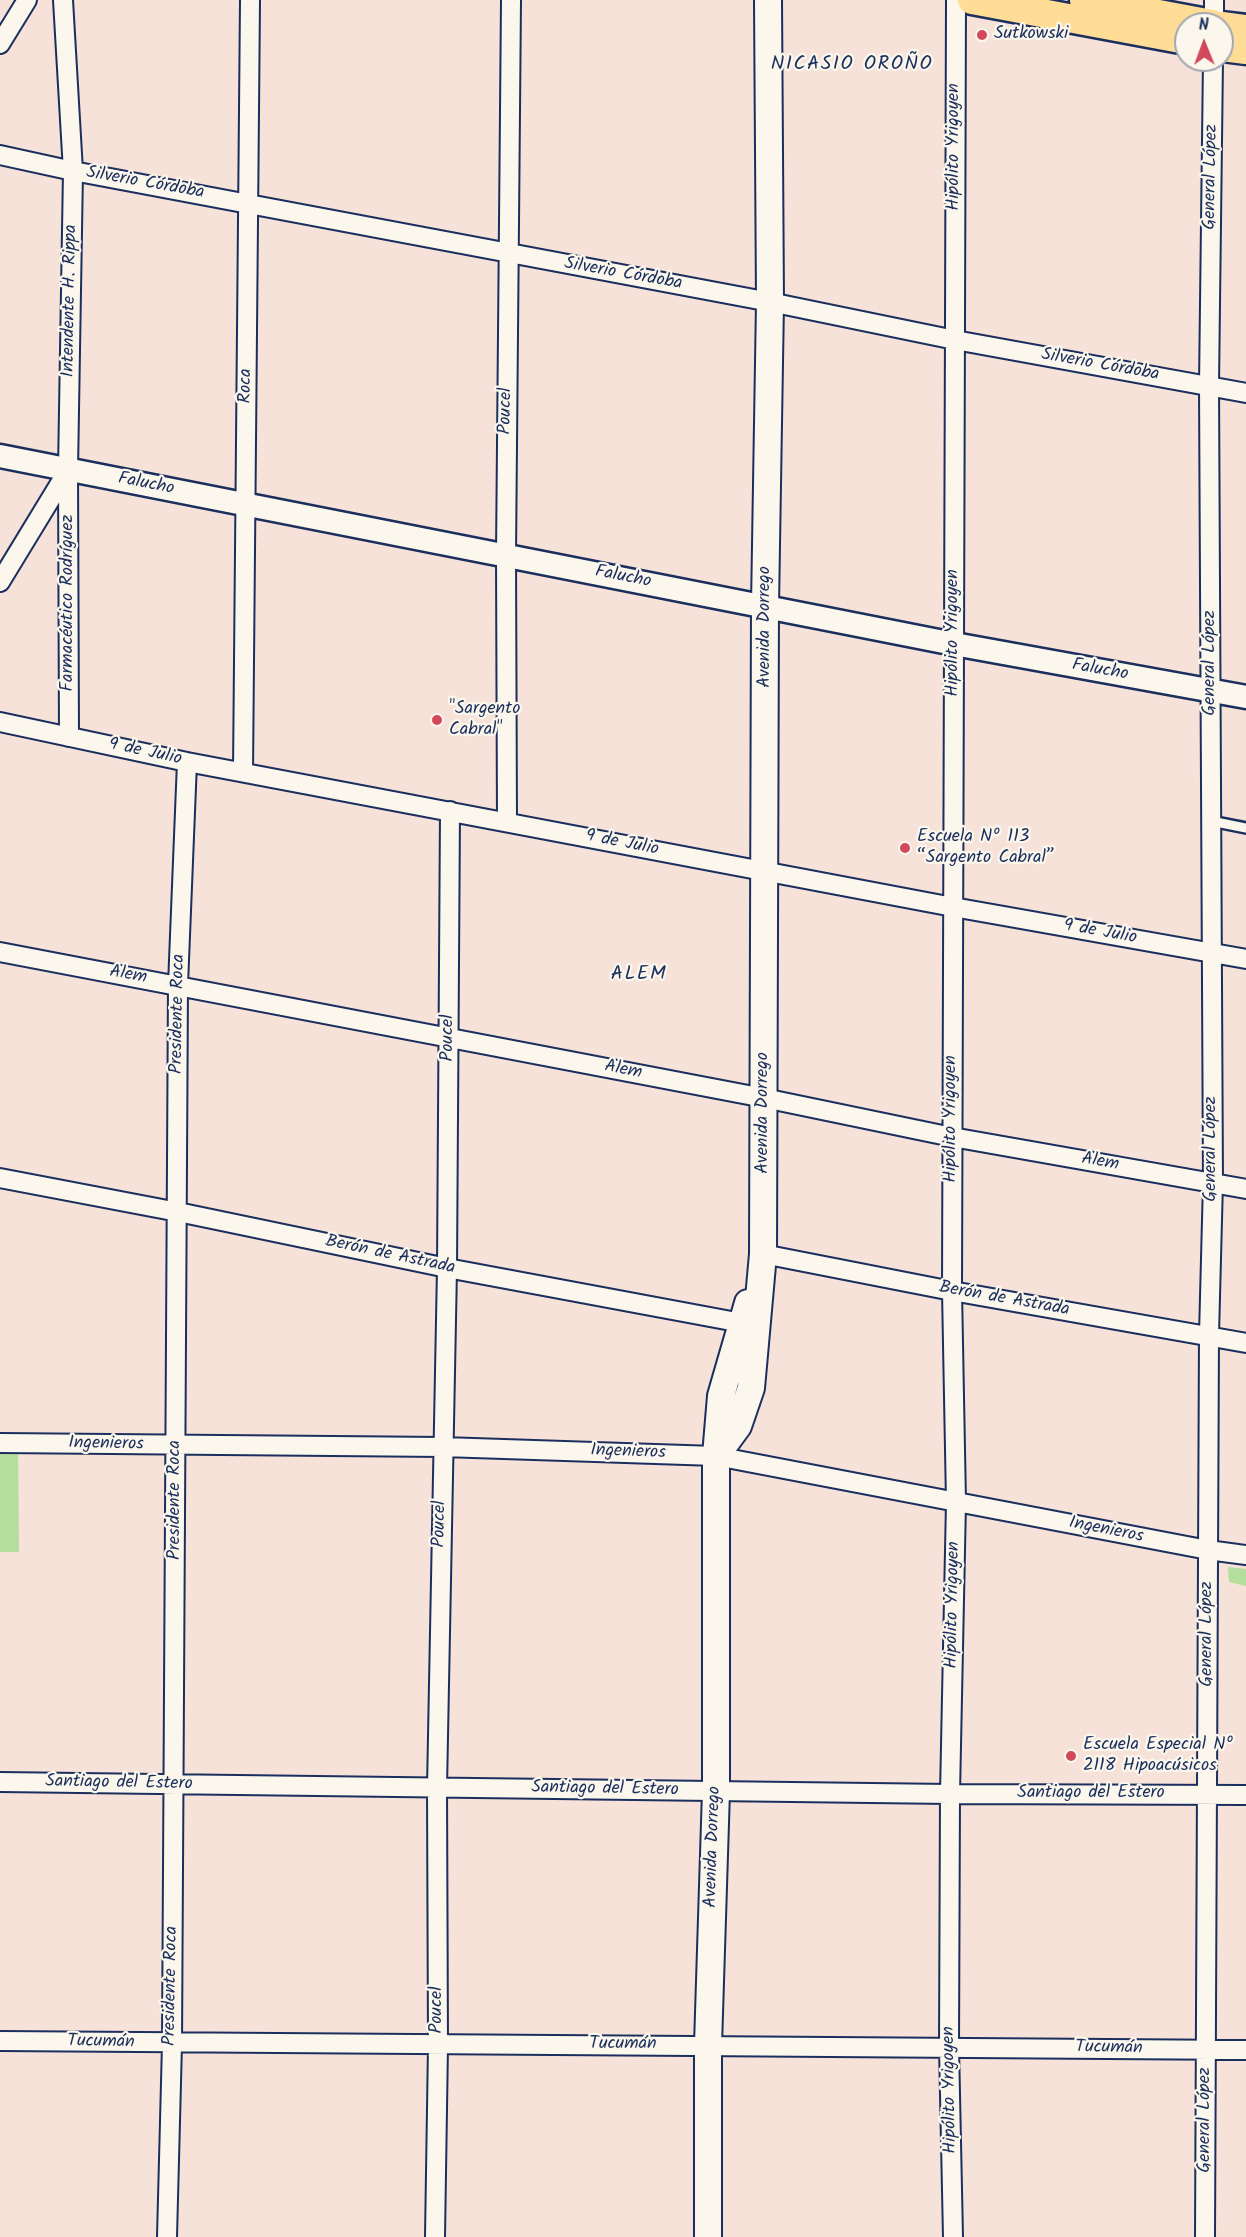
<!DOCTYPE html>
<meta charset="utf-8">
<style>
body{margin:0}
#map{position:relative;width:1246px;height:2237px;overflow:hidden;background:#f6e2d9;font-family:Kalam,sans-serif}
canvas{display:block}
.north{position:absolute;left:1174px;top:12px;width:60px;height:60px;box-sizing:border-box;background:#fbf7ec;border:2px solid #a1a7b3;border-radius:50%;rotate:359deg;font-size:16px;font-weight:700;line-height:24px;text-align:center;color:#1b2f5e}
.north::after{content:'';display:block;margin:auto;width:21px;height:27px;background:#d1495b;clip-path:polygon(50% 0,100% 100%,50% 72%,0 100%)}
</style>
<div id="map">
<canvas width="1246" height="2237"></canvas>
<div class="north">N</div>
</div>
<script>
const context = document.querySelector('canvas').getContext('2d');
context.lineJoin = 'round';
function fillPath(path, color) {
  context.fillStyle = color;
  context.fill(path, 'evenodd');
}
function trace(path, color, width, dash) {
  context.strokeStyle = color;
  context.lineWidth = width;
  context.lineCap = dash ? 'butt' : 'round';
  context.setLineDash(dash || []);
  context.stroke(path);
}
function label(font, color, halo, rows, align = 'center') {
  context.font = font + ' Kalam,sans-serif';
  context.lineWidth = 4.5;
  context.setLineDash([]);
  context.textBaseline = 'middle';
  context.strokeStyle = halo;
  context.fillStyle = color;
  for (const [text, x, y, turn = 0] of rows) {
    context.save();
    context.translate(x, y);
    context.rotate((+turn || 0) * Math.PI / 180);
    context.textAlign = isNaN(turn) ? turn : align;
    if (halo) context.strokeText(text, 0, 0);
    context.fillText(text, 0, 0);
    context.restore();
  }
}
fillPath(new Path2D(`
 M0,1443L18,1444L19,1552H0Z
 M1228,1567L1246,1569V1586L1229,1582Z`), '#b4de9c');
const service = new Path2D(`
 M1211,821L1246,828`);
const minor = new Path2D(`
 M63,0L73,171L68,470L69,737
 M1214,24V0
 M0,44L27,0
 M0,155L73,171L770,302L955,340L1246,393
 M0,582L67,472
 M0,722L187,762L953,907L1246,959
 M243,772L250,0
 M507,822L506,555L511,0
 M0,952L764,1098L952,1137L1246,1189
 M0,1178L178,1212L447,1268L742,1323L745,1333
 M763,1254L952,1291L1246,1343
 M0,1443L443,1447L716,1456L1208,1550L1246,1555
 M0,1782L950,1794L1246,1795
 M0,2041L1246,2050
 M167,2237L172,2044L178,985L187,762
 M435,2237L438,2045L437,1788L447,1268L450,811
 M953,2237L949,2047L950,1794L956,1502L952,1291L956,0
 M1205,2237L1209,1335L1213,1182L1209,385L1213,60`);
const tertiary = new Path2D(`
 M0,456L954,644L1246,697`);
const secondary = new Path2D(`
 M716,1456L738,1426L751,1388L763,1254L765,606L770,302L768,0
 M708,2237V2045L716,1791V1456L721,1396L748,1303`);
const primary = new Path2D(`
 M972,0L1186,40
 M1084,0L1212,24
 M1222,26L1246,29
 M1222,47L1246,50`);
trace(service, '#1b2f5e', 14);
trace(minor, '#1b2f5e', 22);
trace(tertiary, '#1b2f5e', 27);
trace(secondary, '#1b2f5e', 30);
trace(primary, '#1b2f5e', 33);
trace(service, '#fbf7ec', 9);
trace(minor, '#fbf7ec', 18);
trace(tertiary, '#fbf7ec', 22);
trace(secondary, '#fbf7ec', 26);
trace(primary, '#ffdd96', 28);
for (const [x, y, r, color] of [
 [982,35,6,"#d1495b"],
 [437,720,6,"#d1495b"],
 [905,848,6,"#d1495b"],
 [1071,1756,6,"#d1495b"]
]) {
  const dot = new Path2D();
  dot.arc(x, y, r, 0, 2 * Math.PI);
  context.fillStyle = color;
  context.fill(dot);
  trace(dot, '#fbf7ec', 2);
}
label('18px', '#1b2f5e', '#fbf7ec', [
 ["Sutkowski",994,35],
 ["\"Sargento",449,710],
 ["Cabral\"",449,731],
 ["Escuela Nº 113",917,838],
 ["“Sargento Cabral”",917,859],
 ["Escuela Especial Nº",1083,1746],
 ["2118 Hipoacúsicos",1083,1767]
], 'left');
label('18px', '#1b2f5e', '#fbf7ec', [
 ["Hipólito Yrigoyen",955,147,-90],
 ["General López",1212,177,-89],
 ["Silverio Córdoba",145,184,10],
 ["Silverio Córdoba",623,275,10],
 ["Intendente H. Rippa",71,301,-89],
 ["Silverio Córdoba",1100,366,10],
 ["Roca",247,386,-89],
 ["Poucel",507,411,-89],
 ["Falucho",146,485,11],
 ["Falucho",623,578,11],
 ["Farmacéutico Rodríguez",69,603,-90],
 ["Avenida Dorrego",766,627,-90],
 ["Hipólito Yrigoyen",954,633,-90],
 ["General López",1211,663,-90],
 ["Falucho",1100,671,10],
 ["9 de Julio",145,753,12],
 ["9 de Julio",622,844,11],
 ["9 de Julio",1100,933,10],
 ["Alem",128,976,10],
 ["Presidente Roca",179,1014,-89],
 ["Poucel",449,1038,-90],
 ["Alem",623,1071,11],
 ["Avenida Dorrego",764,1113,-90],
 ["Hipólito Yrigoyen",952,1119,-90],
 ["General López",1212,1149,-90],
 ["Alem",1100,1163,10],
 ["Berón de Astrada",390,1256,12],
 ["Berón de Astrada",1004,1300,10],
 ["Ingenieros",106,1445,1],
 ["Ingenieros",628,1453,2],
 ["Presidente Roca",176,1500,-90],
 ["Poucel",441,1524,-89],
 ["Ingenieros",1106,1531,11],
 ["Hipólito Yrigoyen",954,1605,-89],
 ["General López",1208,1634,-90],
 ["Santiago del Estero",119,1784,1],
 ["Santiago del Estero",605,1790,1],
 ["Santiago del Estero",1091,1794],
 ["Avenida Dorrego",714,1847,-88],
 ["Presidente Roca",172,1986,-89],
 ["Poucel",438,2010,-90],
 ["Tucumán",101,2043,1],
 ["Tucumán",623,2045],
 ["Tucumán",1109,2049,1],
 ["Hipólito Yrigoyen",951,2090,-91],
 ["General López",1206,2120,-90]
]);
context.letterSpacing = '1.5px';
label('20px', '#1b2f5e', '#fbf7ec', [
 ["NICASIO OROÑO",852,66],
 ["ALEM",639,976]
]);
context.letterSpacing = '0px';
</script>
